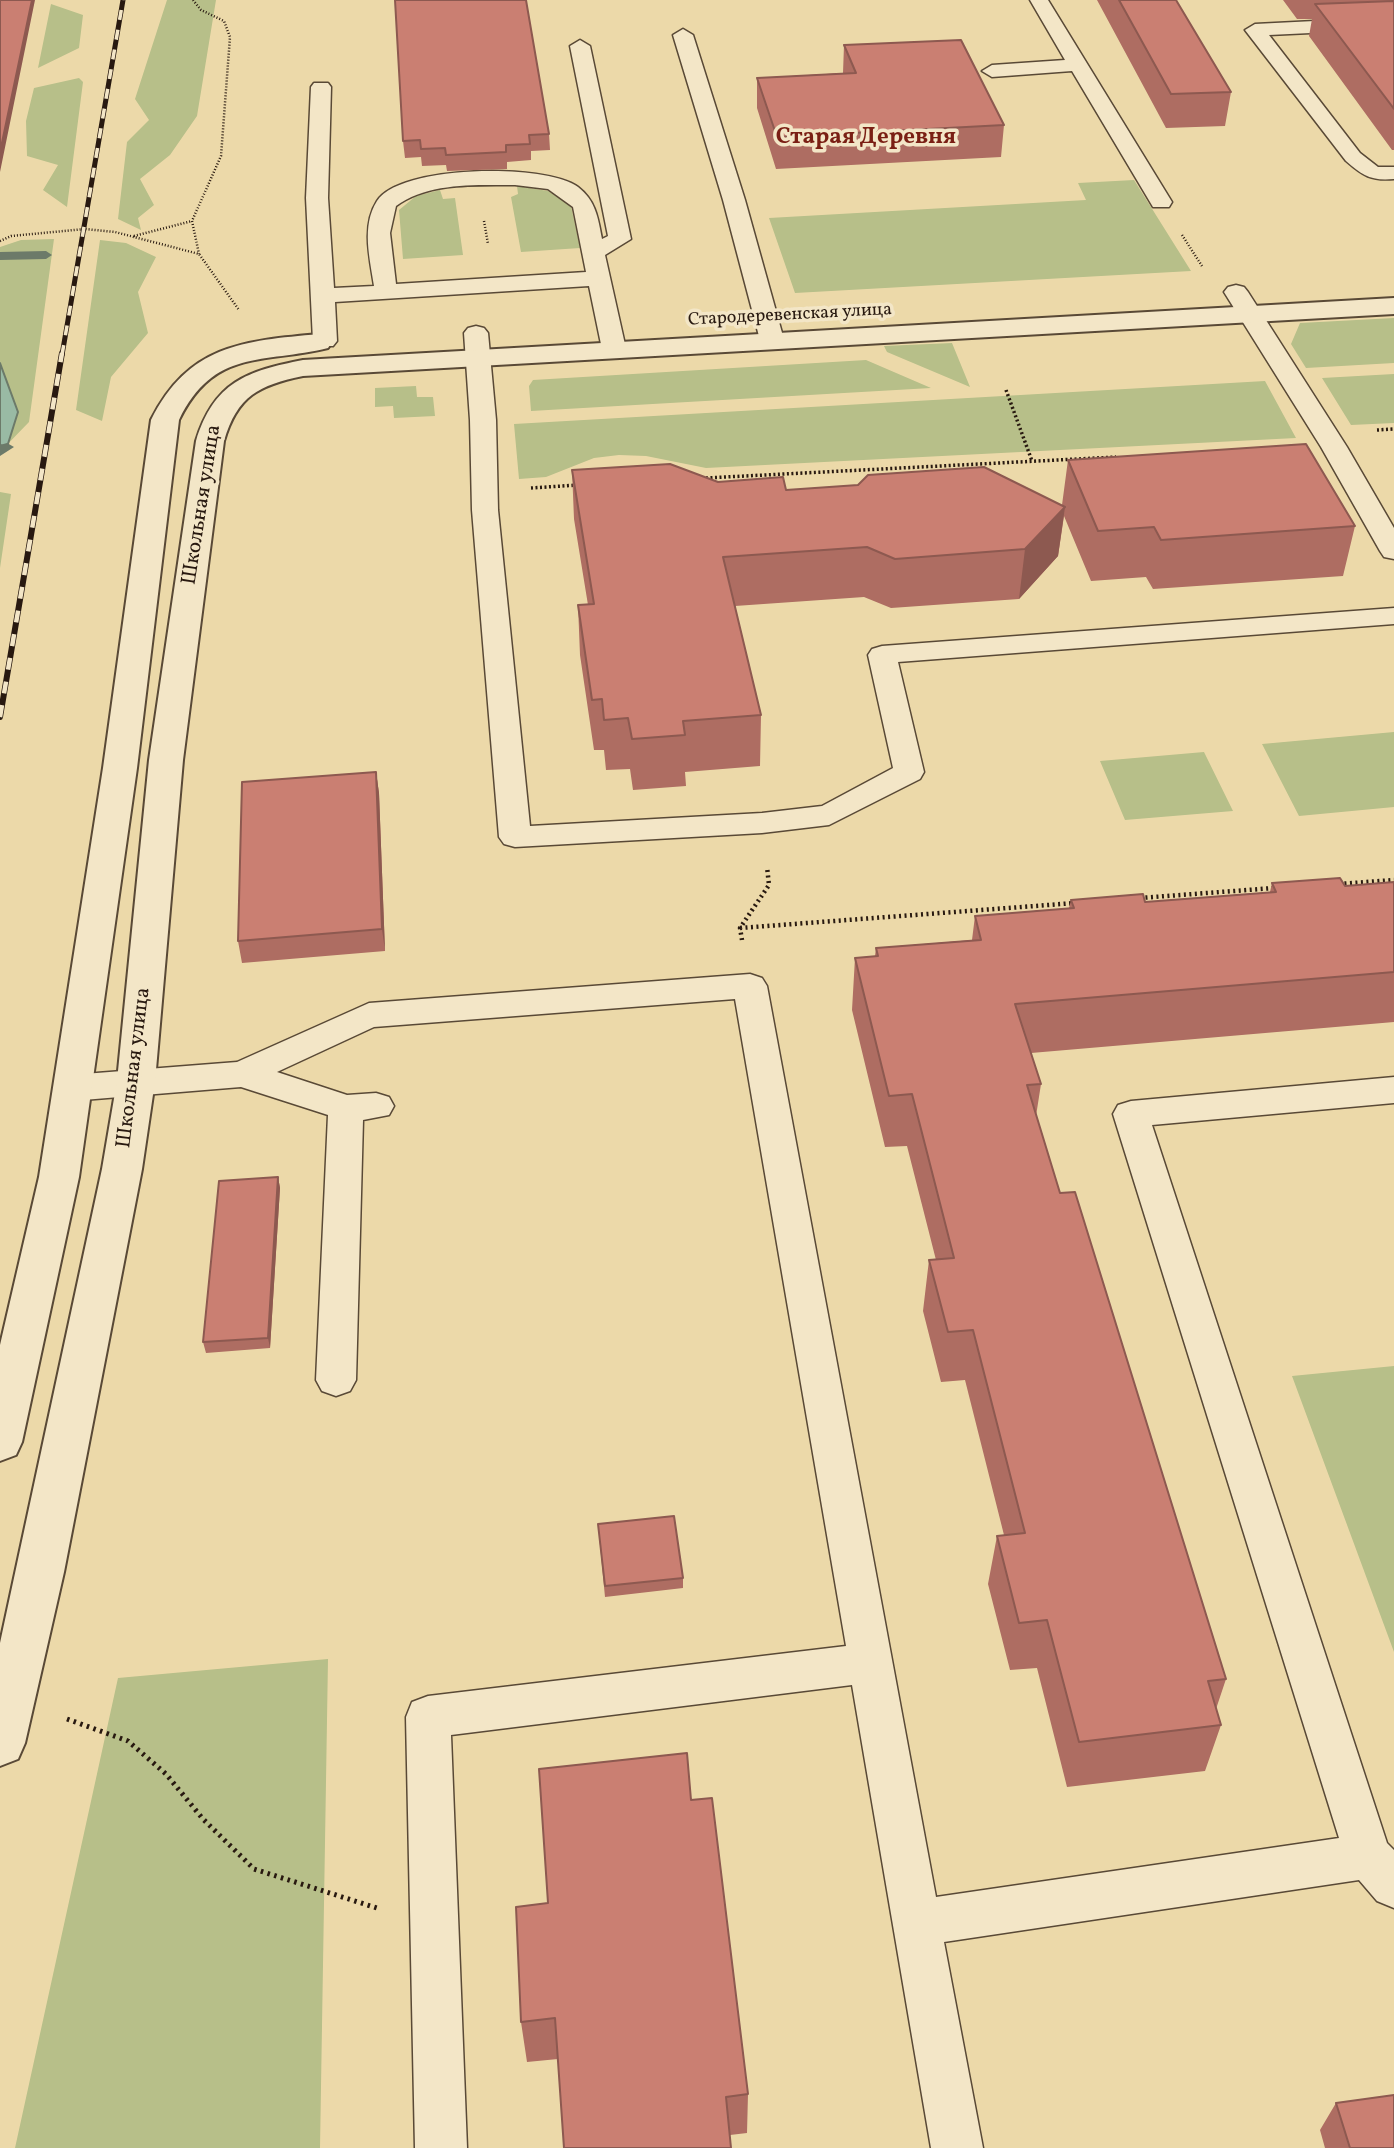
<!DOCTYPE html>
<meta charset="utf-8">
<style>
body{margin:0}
canvas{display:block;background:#ecd9a9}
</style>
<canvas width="1394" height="2148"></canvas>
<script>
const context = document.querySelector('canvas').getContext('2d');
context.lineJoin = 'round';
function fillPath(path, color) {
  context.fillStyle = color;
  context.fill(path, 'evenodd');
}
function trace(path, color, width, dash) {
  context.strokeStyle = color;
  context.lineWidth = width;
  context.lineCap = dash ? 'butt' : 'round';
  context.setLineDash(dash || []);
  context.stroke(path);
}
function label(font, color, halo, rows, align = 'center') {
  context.font = font + ' Vollkorn,serif';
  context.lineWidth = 7;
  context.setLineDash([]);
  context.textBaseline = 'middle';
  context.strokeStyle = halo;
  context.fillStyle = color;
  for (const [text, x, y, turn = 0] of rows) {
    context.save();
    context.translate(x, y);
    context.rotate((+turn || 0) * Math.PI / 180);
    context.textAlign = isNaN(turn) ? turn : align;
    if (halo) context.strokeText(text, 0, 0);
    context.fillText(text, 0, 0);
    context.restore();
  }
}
fillPath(new Path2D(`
 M167,0H216L197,116L170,155L140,179L154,205L138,218L141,230L118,219L127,142L149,120L135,99Z
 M51,4L83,15L79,48L38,68Z
 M79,78L83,82L67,207L43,190L58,165L27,156L26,121L34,88Z
 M1134,180L1191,271L795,293L769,218L1086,200L1078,183Z
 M517,186L548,191L571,206L580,248L521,252L511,197L518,194Z
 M440,190L443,199L455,198L463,255L403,259L399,210L416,196Z
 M54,239L29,422L0,452V247L21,240Z
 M100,240L126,243L156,257L138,292L148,333L111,377L102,421L76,410Z
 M1394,318V363L1306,368L1291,344L1300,323Z
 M952,343L970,387L887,352L884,346Z
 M866,360L931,388L531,411L529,386L533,380Z
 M1394,374V423L1351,425L1322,378Z
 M1265,381L1296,438L706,468L646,456L619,455L594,458L546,477L519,479L514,424Z
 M416,386L417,397H433L435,416L394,418L393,406L375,407V388Z
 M0,492L11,494L0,568Z
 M1394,732V807L1299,816L1262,744Z
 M1204,752L1233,811L1125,820L1100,761Z
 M1394,1366V1652L1292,1376Z
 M328,1659L320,2148H15L118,1678Z`), '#b7bf89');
const water = new Path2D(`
 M0,363L18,412L7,447L0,445Z`);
fillPath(water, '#99baa4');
trace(water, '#6c7a69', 2);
fillPath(new Path2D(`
 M0,252L46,251L52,255L46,259L0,260Z
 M7,443L14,447L0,456V445Z`), '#6c7a69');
const lane = new Path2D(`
 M1030,0H1048L1172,202L1169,207H1153L1072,71L992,77L982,71L992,65L1065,60Z
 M1394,17V29L1269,35L1360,153L1378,167H1394V179C1371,181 1363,176 1346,161L1245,30L1255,24Z
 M683,29L693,35L745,200L784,340L780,345H764L760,340L723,200L673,35Z
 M580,40L590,46L631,239L605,255L626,349L622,354H606L602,349L589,286L335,302L337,341L333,346H317L313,341L306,198L311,87L314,83H328L331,87L328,198L334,288L374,286C370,259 361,226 377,201C400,165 545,163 578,187C596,201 598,218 602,239L608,236L570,46ZM515,185L548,189L573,207L586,272L396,284L390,233L396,206C428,182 477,185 515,185Z
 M1236,285L1244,287L1248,292L1347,447L1394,528V559L1384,557L1380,551L1321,447L1224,292L1228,287Z
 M476,326L484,328L488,333L496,420L498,510L530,826L762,813L822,806L893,768L868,655L872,649L882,646L1394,608V624L898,662L924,772L920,779L829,825L762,833L515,847L504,844L499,837L472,510L470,420L464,333L468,328Z
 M750,974L762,978L767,986L936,1897L1339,1838L1113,1114L1118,1105L1131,1101L1394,1077V1103L1152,1125L1387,1843L1394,1850V1908L1377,1901L1359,1880L944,1942L983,2148H931L852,1685L451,1735L467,2148H415L406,1717L412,1702L428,1696L846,1646L735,999L374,1027L277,1072L347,1095L376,1093L389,1097L394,1106L389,1115L363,1120L356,1380L350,1391L336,1396L322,1391L316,1380L328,1115L241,1087L71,1101L59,1097L53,1088L59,1079L71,1075L237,1062L369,1003Z`);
const street = new Path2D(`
 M1394,298V314L303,376C259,385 237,396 224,441L183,760L155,1081L142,1169L64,1572L25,1743L18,1759L0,1766V1643L102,1169L117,1081L149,760L196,441C214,382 247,371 303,360Z
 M319,334L328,336L332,342L328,348C263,364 214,348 179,420L137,768L79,1177L22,1442L16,1455L0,1461V1345L39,1177L103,768L151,420C189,345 242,341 319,334Z`);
trace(lane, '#594936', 3);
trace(street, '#594936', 4);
trace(new Path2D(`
 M193,0L201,10L224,21L230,37L221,156L192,221L199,254
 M484,221L488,244
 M1182,235L1202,266
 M134,236L192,221
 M0,241L11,236L85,229L115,232L199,254L239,310`), '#281910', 2.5, [1, 2]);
trace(new Path2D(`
 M1006,390L1032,461
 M1377,430L1394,429
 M706,478L1116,457
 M531,488L578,485`), '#281910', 3.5, [2, 2.5]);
trace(new Path2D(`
 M1339,884L1394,880
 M1140,898L1274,888
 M740,928L1075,903
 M742,940L740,928L769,885L767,867`), '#281910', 4.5, [2, 3.5]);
trace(new Path2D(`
 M67,1719L128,1741L166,1774L203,1819L254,1869L377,1908`), '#281910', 5, [2.5, 4.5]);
fillPath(lane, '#f3e6c7');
fillPath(street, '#f3e6c7');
const railFar1 = new Path2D(`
 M62,355L123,0`);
const rail = new Path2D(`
 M0,717L62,353`);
trace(railFar1, '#281910', 5);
trace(rail, '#281910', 6);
trace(railFar1, '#f3e6c7', 3.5, [10]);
trace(rail, '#f3e6c7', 4.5, [12]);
fillPath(new Path2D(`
 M1097,0H1176L1231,92L1225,126L1166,128Z
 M1283,0H1394V150H1392L1309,36L1312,19H1297Z
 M844,45L1004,125L1001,157L776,169L757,108V78L843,73Z
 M549,134L550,150L531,151V160L507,162V169L447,171L446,165L422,166L421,157L405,158L403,141Z
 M1068,460L1355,526L1343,576L1153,589L1146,577L1091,581L1064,516L1058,556L1019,599L891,608L864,597L735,606L761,715L760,766L685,772L686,786L633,790L630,769L606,770L604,750H594L580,655L578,605H588L574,519L572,470L718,482L786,490L1062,505Z
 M376,772L379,793L385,951L242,963L238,941Z
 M1394,882V1022L1031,1053L1041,1084L1036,1116L1060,1193L1226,1679L1216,1709L1221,1725L1205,1771L1067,1787L1037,1668L1010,1670L988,1584L997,1536L1004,1535L965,1380L941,1382L923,1311L929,1260H936L907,1146L885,1147L852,1010L855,958L875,956L876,948L972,940L975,916L1069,908L1071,900L1145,902L1270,892L1272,883L1345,886Z
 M278,1177L280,1188L270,1348L206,1353L203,1342Z
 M599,1535L683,1578V1588L605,1597Z
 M691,1800L748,2094L747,2133L730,2135L558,2059L527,2062L521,2022L548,1903Z
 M1336,2103L1394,2148H1325L1320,2130Z`), '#ae6d62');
fillPath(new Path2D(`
 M32,0H35L0,172V152Z
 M1065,507L1058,556L1019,599L1025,549Z
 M376,772L379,793L385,951L382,929Z
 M278,1177L280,1188L270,1348L268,1338Z`), '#8d5950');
const building = new Path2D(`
 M0,0H32L0,152Z
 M395,0H526L549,134L529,135L530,144L506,145V152L446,155L445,148L421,149L420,140L403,141Z
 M1119,0H1176L1231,92L1171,94Z
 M1394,1V109L1315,4Z
 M961,40L1004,125L777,137L757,78L856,73L844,45Z
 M1306,444L1355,526L1161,540L1154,527L1098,531L1068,460Z
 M670,464L718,482L783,477L786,490L858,485L868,475L984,467L1065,507L1025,549L895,559L867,547L723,557L761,715L683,721L685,735L632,739L628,718L604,720L602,699L592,700L578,605L594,604L572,470Z
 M376,772L382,929L238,941L242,782Z
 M1340,878L1345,886L1394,882V972L1015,1004L1041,1084L1027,1085L1060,1193L1075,1192L1226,1679L1208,1681L1221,1725L1079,1742L1047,1620L1019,1623L997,1536L1025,1533L973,1330L948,1332L929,1260L954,1258L912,1094L889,1096L855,958L878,956L876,948L981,940L975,916L1074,908L1071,900L1143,894L1145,902L1276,892L1272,883Z
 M278,1177L268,1338L203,1342L219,1181Z
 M674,1516L683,1578L605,1586L598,1524Z
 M687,1753L691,1800L712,1798L748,2094L726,2097L731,2148H564L555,2018L521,2022L516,1907L548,1903L539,1769Z
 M1394,2095V2148H1350L1336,2103Z`);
fillPath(building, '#ca7f72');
trace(building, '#8d5950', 2);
label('18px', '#281910', '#f3e6c7', [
 ["Стародеревенская улица",790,316,-3]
]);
label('21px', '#281910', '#f3e6c7', [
 ["Школьная улица",203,505,-81],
 ["Школьная улица",135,1068,-83]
]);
label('bold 23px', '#7a1f14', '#f3e6c7', [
 ["Старая Деревня",866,139]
]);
</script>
